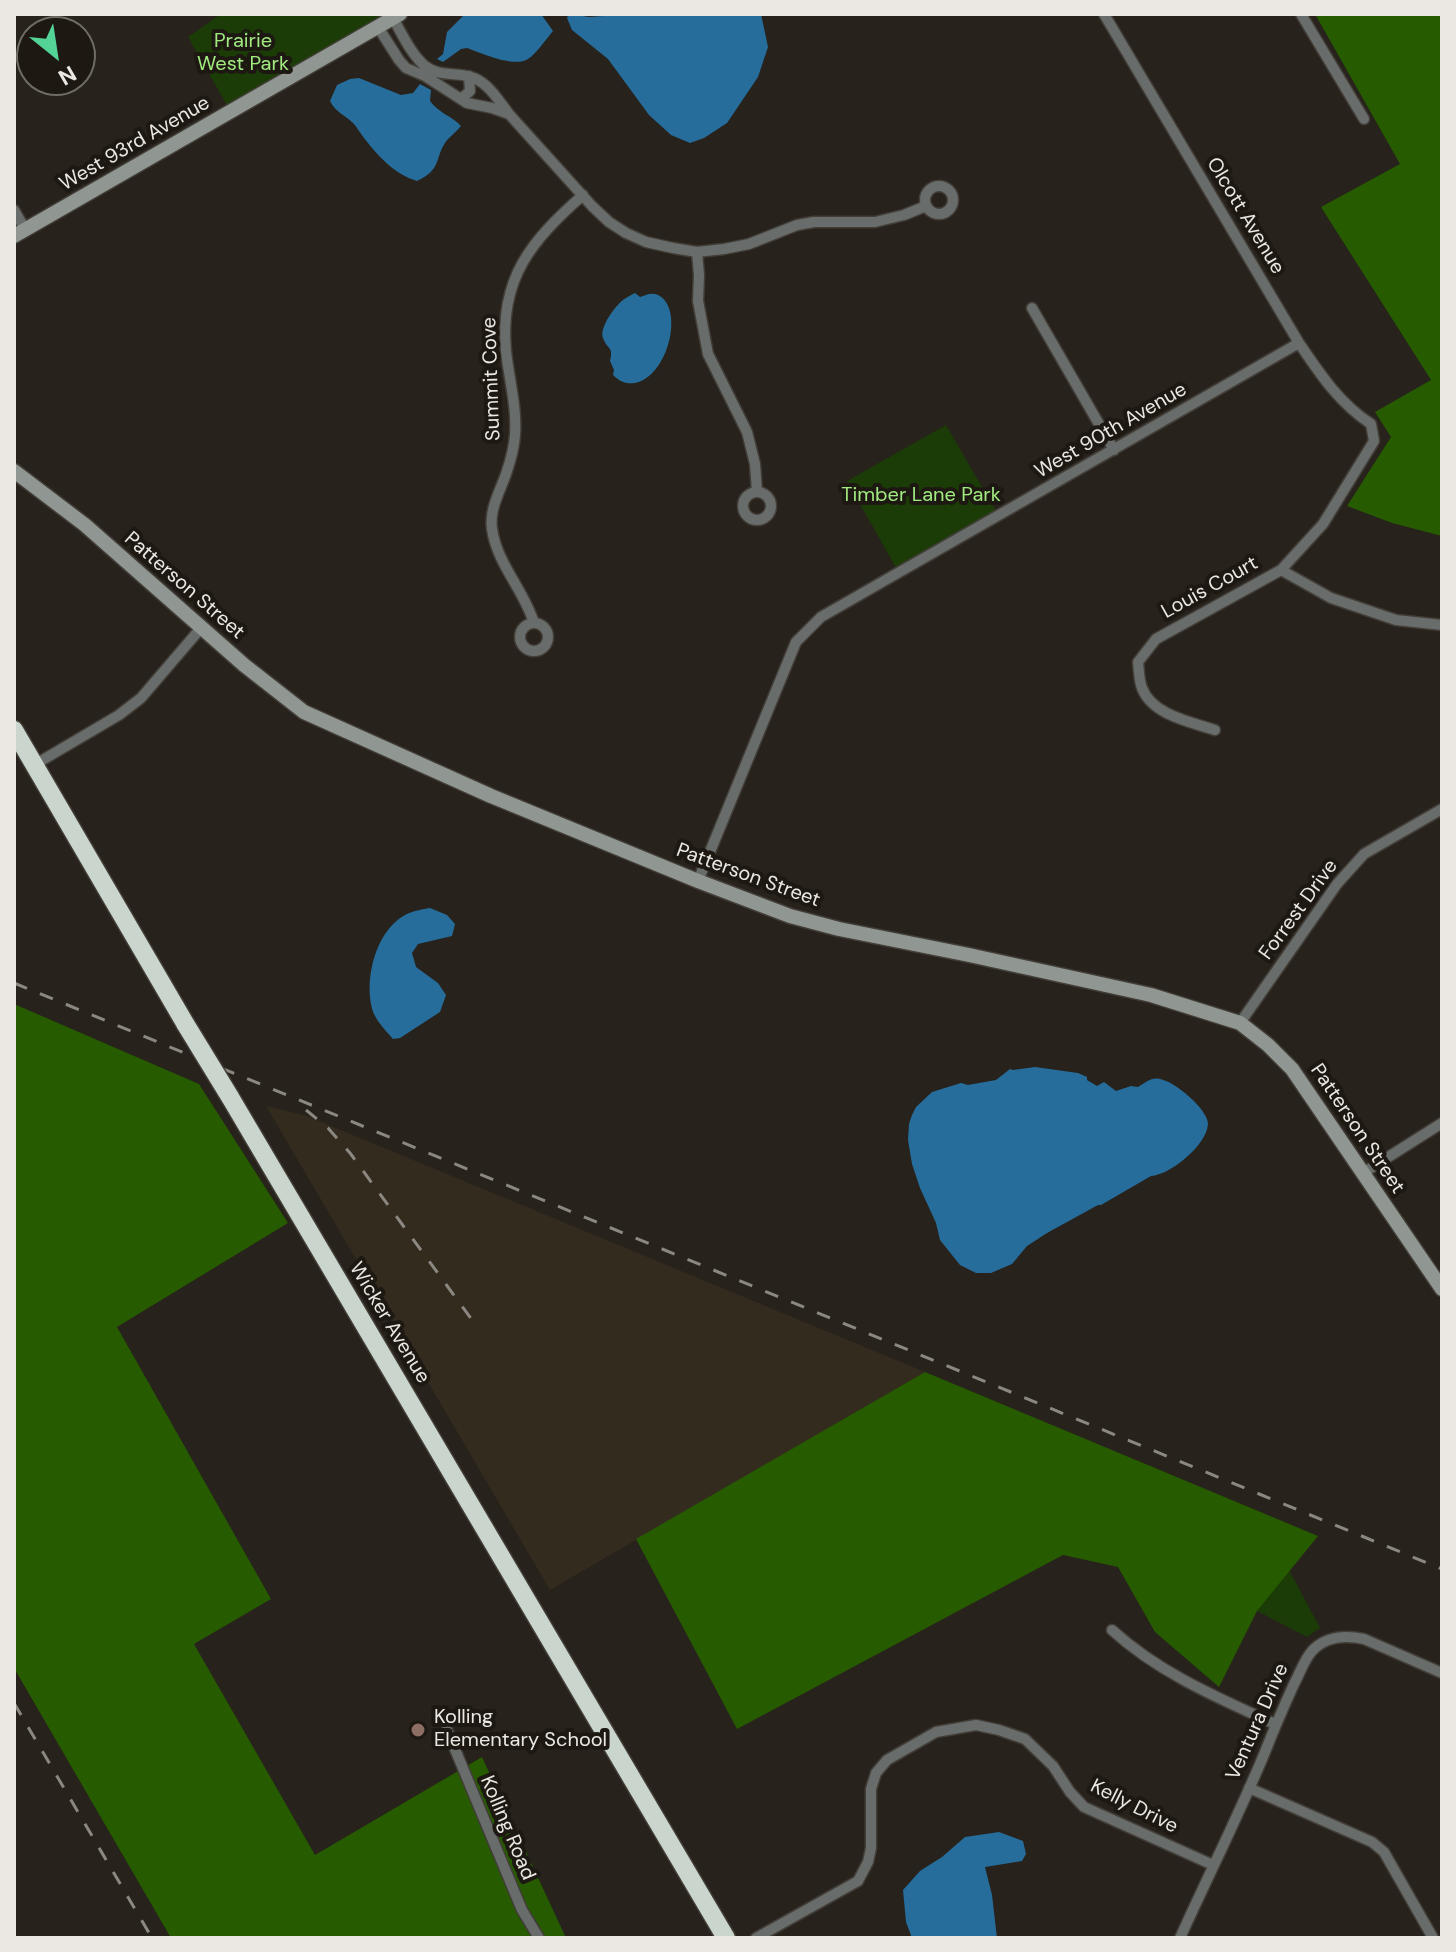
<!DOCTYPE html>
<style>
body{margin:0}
#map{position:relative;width:1456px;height:1952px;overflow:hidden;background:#27221b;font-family:"DM Sans",sans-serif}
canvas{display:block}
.frame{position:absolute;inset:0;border:16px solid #ebe8e3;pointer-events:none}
.north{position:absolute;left:16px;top:16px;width:80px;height:80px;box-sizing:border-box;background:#1d1912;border:2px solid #6f6c66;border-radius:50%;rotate:150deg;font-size:22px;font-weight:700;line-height:32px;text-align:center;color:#ebe8e3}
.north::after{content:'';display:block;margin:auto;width:28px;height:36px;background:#54d396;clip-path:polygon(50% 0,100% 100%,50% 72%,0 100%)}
</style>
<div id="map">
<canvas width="1456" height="1952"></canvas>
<div class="frame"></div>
<div class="north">N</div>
</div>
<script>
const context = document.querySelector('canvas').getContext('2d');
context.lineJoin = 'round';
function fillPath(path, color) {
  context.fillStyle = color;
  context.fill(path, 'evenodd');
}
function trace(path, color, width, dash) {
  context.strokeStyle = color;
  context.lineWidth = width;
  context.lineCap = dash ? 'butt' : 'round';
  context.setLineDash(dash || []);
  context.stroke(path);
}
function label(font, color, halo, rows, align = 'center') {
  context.font = font + ' "DM Sans",sans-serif';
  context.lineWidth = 8;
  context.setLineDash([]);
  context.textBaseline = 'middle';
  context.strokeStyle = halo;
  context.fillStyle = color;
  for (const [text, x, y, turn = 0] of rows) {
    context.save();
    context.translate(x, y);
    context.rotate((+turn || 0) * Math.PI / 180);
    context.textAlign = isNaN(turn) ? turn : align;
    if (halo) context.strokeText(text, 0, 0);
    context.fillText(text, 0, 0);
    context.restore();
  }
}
fillPath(new Path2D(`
 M266,1106L307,1116L925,1372L550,1590Z`), '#342b1f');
fillPath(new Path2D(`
 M221,14H391L228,107L188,37Z
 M946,425L996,511L896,568L847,481Z
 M1289,1570L1320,1628L1307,1637L1257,1611Z`), '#1b3b07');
fillPath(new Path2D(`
 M1315,14H1442V536L1392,523L1347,506L1391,437L1375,412L1431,380L1321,207L1400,164Z
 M14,1004L199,1084L288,1223L117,1327L271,1599L194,1644L315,1855L482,1757L566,1938H171L14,1668Z
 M925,1372L1318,1536L1257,1611L1219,1687L1155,1632L1118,1567L1063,1555L737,1729L636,1539Z`), '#265b00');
fillPath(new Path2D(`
 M465,14H541L553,31C547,38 536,54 528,59C514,68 481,53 467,48L461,49L443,62L437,59L443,54L447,32Z
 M569,14L589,17L632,14H761L768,47L758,77L727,123L704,138L690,143L671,135L649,115L608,59L572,30L567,18Z
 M359,78L401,95L413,93L420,84L431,90L430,101C440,114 452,116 461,126C457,131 452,135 447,140C434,157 443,169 417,181C394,174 379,157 364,138C360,133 357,127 353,123C344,114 336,113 330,101L337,85L350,79Z
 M635,293L640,297C646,295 652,292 658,295C685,308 668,377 635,383C626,384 620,382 613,375L614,370L610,361C614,346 607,350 603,338C599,328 615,306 623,300C627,297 631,295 635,293Z
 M430,908L447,915L455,924L452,936L418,944L412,953L416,967L438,983L446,995L440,1012L400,1038L393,1039C387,1032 378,1023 374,1014C362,982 376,924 412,912C417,910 424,909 430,908Z
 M1035,1067L1078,1073L1087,1077V1080L1097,1086L1104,1082L1116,1091L1131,1086L1138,1087C1145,1083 1151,1077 1160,1079C1174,1081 1208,1109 1208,1124C1207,1145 1170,1175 1151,1176L1101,1205H1098L1047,1233L1027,1246L1012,1264L991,1273H976L960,1265L940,1240L936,1223L920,1188L912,1164L908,1140L909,1124L912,1115L916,1107L932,1092L961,1083L968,1085L996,1080L1010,1069L1013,1070Z
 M999,1832L1023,1841L1026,1854L1022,1861L985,1867L992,1895L997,1938H912L906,1922L903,1890L920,1871L942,1857L965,1837Z`), '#266d9c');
const street = new Path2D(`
 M1104,14L1299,343C1320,374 1339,403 1371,424L1374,441L1323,524L1281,570L1156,639L1138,662C1139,670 1139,681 1142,688C1152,715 1191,722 1215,730
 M1301,14L1364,119
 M378,27L399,60L406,68L425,76L467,103L492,108L509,114C499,101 489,84 474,78C457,71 440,78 425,66C411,54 402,34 393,18
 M461,99L470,91L469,76
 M509,114L592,206L609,222L626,233L646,242L673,248L697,252L724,249L749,244L797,225L814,222H875L904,215L926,206
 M925 200a14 14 0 1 1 28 0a14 14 0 1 1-28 0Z
 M14,210L25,229
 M697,252L699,275L698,301L708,354L747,432L755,464L757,492
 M1032,308L1114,450
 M743 506a14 14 0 1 1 28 0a14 14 0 1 1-28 0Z
 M1281,570L1331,598L1396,620L1442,625
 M534,623C524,590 497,564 492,529C489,508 501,490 507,471C511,459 514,448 515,435C517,407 509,379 506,351C499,278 532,240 583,195
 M520 637a14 14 0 1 1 28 0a14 14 0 1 1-28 0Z
 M34,765L119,715L141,698L201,628
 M698,881L796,642L821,617L1299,343
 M1240,1023L1337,884L1364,854L1442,809
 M1363,1173L1442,1123
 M1112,1630C1159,1673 1218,1698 1275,1724
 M447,1730L522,1910L539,1938
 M1249,1788L1372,1842L1384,1852L1433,1938
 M756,1938L858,1881L868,1862L871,1848V1789L876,1773L887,1760L936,1732L976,1725L999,1730L1025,1739L1053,1766L1070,1792L1084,1807L1213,1865
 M1180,1938C1208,1876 1239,1815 1265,1752C1274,1729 1284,1706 1294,1684C1300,1673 1304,1660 1312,1651C1326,1636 1345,1635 1364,1639L1442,1673`);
const secondary = new Path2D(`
 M14,236L400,14
 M14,471L85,525L244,665L304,712L491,796L698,881L790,916L839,929L969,955L1151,995L1240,1023L1268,1045L1292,1069L1442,1289`);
const highway = new Path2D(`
 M14,730L186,1025
 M230,1097L726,1938`);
trace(street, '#423e37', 13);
trace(secondary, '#423e37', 17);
trace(highway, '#423e37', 21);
trace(street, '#686c6a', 10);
trace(secondary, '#909792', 14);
trace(highway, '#cad5ce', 18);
trace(new Path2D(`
 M14,983L1442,1569
 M306,1110L328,1128L350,1153L475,1324
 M14,1703L152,1938`), '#8b8882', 3, [14, 14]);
const highwayBridge = new Path2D(`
 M186,1025L230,1097`);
trace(highwayBridge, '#423e37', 21, []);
trace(highwayBridge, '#cad5ce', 18);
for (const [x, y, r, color] of [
 [418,1730,8,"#8d6e63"]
]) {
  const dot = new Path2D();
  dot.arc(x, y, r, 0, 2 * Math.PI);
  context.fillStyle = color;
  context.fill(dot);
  trace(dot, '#1d1912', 3);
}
label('20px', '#a1ea80', '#1d1912', [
 ["Prairie",243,42],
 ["West Park",243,65],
 ["Timber Lane Park",921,496]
]);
label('20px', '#ebe8e3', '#1d1912', [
 ["West 93rd Avenue",135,144,-30],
 ["Olcott Avenue",1245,216,59],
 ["Summit Cove",492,379,-92],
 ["West 90th Avenue",1111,431,-30],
 ["Patterson Street",184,586,41],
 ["Louis Court",1210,588,-29],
 ["Patterson Street",748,876,20],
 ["Forrest Drive",1299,910,-54],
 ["Patterson Street",1357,1129,56],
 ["Wicker Avenue",389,1323,59],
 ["Ventura Drive",1258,1722,-66],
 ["Kelly Drive",1134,1807,27],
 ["Kolling Road",507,1828,67]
]);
label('20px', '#ebe8e3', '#1d1912', [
 ["Kolling",434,1718],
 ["Elementary School",434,1741]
], 'left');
</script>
